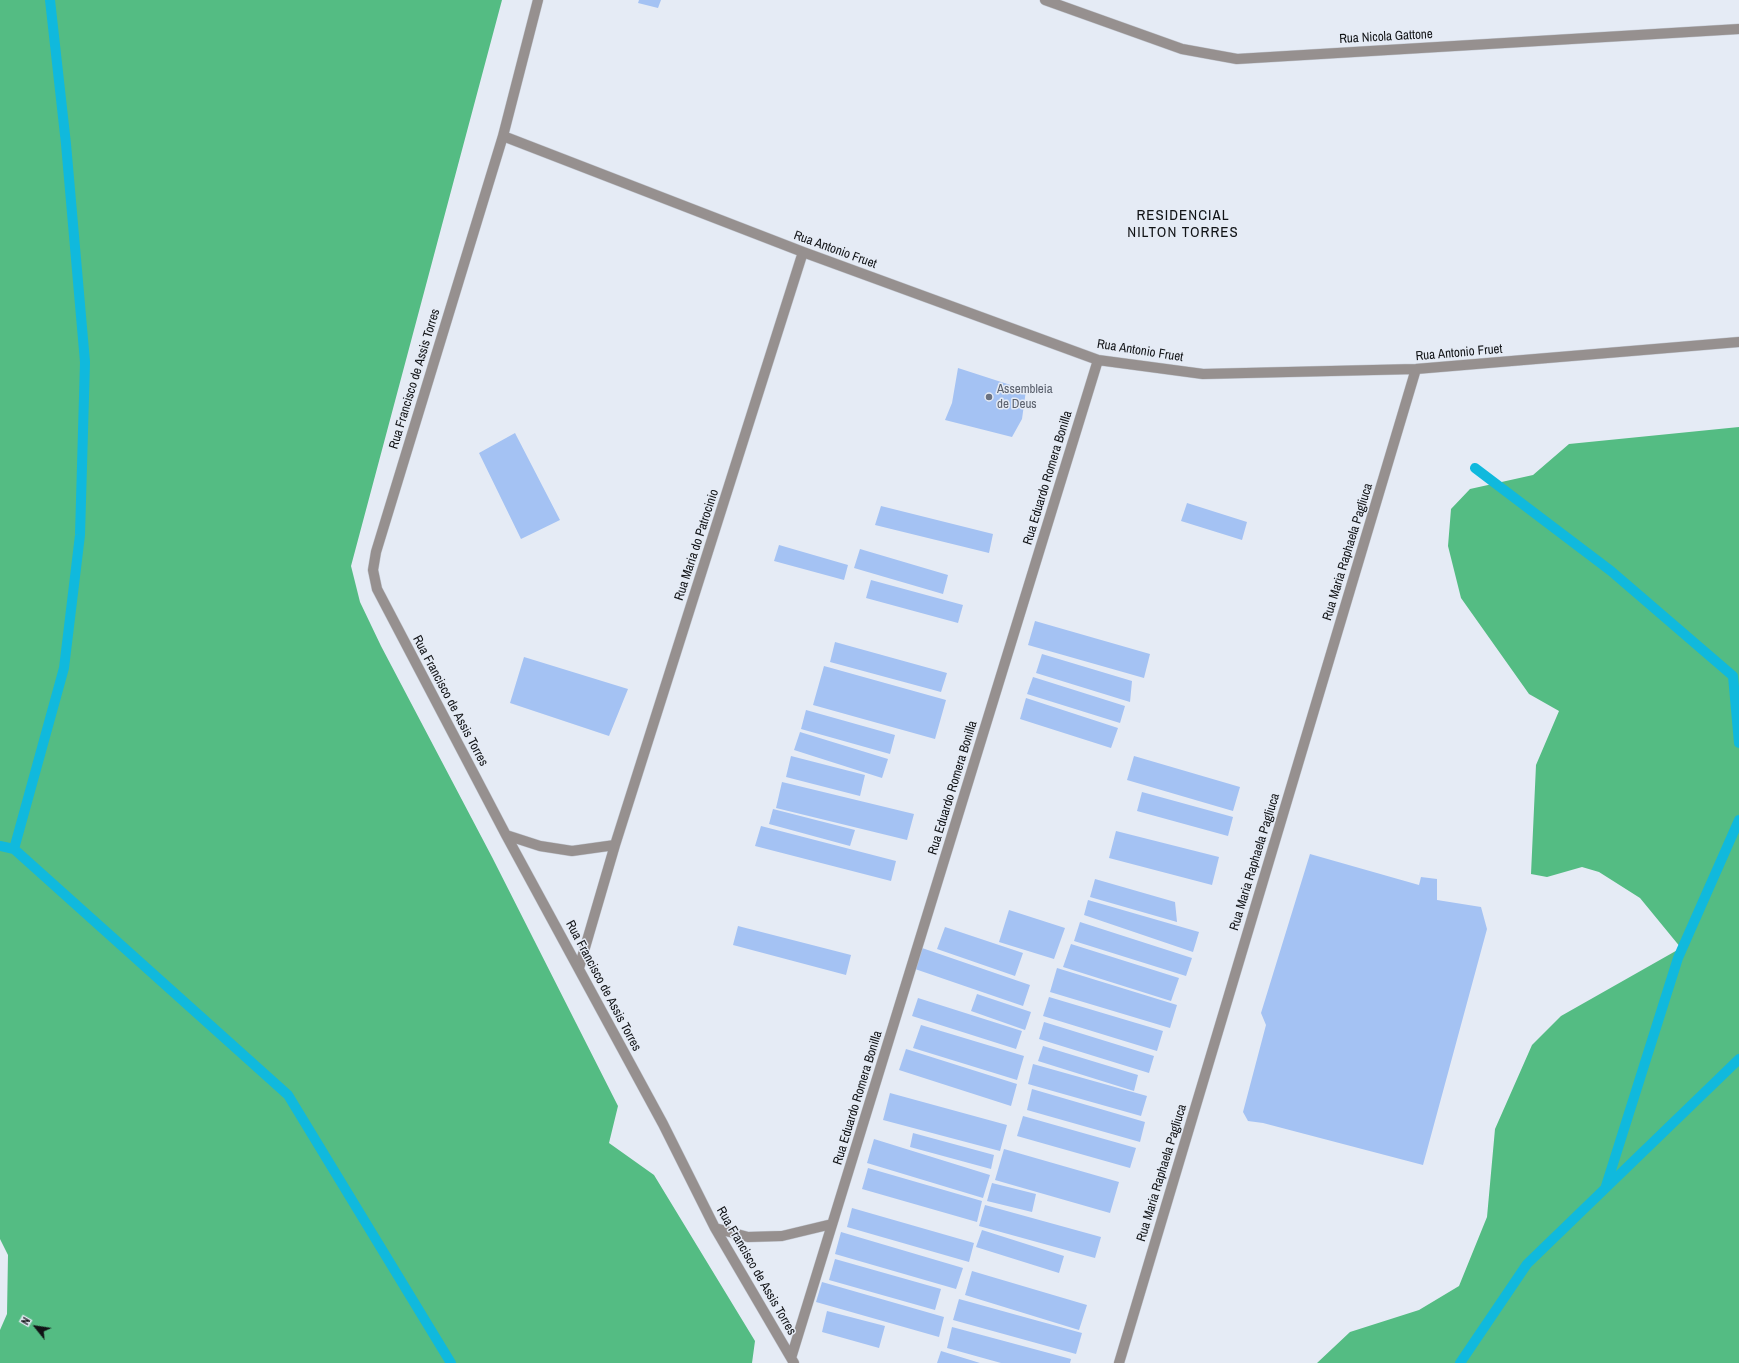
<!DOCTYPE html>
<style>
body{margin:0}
#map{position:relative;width:1739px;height:1363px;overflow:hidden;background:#e5ebf5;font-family:"Archivo Narrow",sans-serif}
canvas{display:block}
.north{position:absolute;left:16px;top:1307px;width:40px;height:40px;-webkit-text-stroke:3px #e5ebf5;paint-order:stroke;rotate:300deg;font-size:11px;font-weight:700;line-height:16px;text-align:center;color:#111316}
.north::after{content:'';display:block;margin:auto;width:14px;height:18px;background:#111316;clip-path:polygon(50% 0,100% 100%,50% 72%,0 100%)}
</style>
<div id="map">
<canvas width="1739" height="1363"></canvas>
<div class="north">N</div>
</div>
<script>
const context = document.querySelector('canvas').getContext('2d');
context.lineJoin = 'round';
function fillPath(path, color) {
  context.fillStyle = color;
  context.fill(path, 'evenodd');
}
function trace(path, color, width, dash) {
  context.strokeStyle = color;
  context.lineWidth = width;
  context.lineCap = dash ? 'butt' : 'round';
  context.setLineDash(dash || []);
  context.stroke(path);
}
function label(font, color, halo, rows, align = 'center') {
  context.font = font + ' "Archivo Narrow",sans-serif';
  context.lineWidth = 3;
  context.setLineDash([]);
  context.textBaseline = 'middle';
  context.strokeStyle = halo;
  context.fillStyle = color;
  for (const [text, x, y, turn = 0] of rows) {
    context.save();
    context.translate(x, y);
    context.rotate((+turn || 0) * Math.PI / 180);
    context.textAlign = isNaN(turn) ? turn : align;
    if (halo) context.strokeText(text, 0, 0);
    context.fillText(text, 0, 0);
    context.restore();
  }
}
fillPath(new Path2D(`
 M0,0H502L351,566L360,602L381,646L492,857L618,1106L609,1143L654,1175L755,1341L752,1363H0V1330L7,1314L8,1255L0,1239Z
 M1739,427V1363H1317L1350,1332L1419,1310L1459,1286L1487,1217L1495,1129L1532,1045L1561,1016L1681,948L1640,898L1599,872L1582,867L1547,877L1531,874L1536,765L1559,711L1529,694L1461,598L1448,546L1451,509L1470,489L1533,475L1569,444Z`), '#54bc83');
trace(new Path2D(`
 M1475,468L1611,571L1733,676L1739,743
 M0,846L14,849L288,1095L451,1363
 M14,849L64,668L80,535L85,362L66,144L50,0
 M1606,1186L1678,958L1739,820
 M1460,1363L1527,1264L1739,1059`), '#10b9dd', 10);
fillPath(new Path2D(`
 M639,0H661L658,8L638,3Z
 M958,368L1026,390L1022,419L1012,437L945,420L952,403Z
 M515,433L560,520L521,539L479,453Z
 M1187,503L1247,522L1242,540L1181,521Z
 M881,506L993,534L989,553L875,525Z
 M779,545L848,565L844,580L774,561Z
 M860,549L948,575L943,594L854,568Z
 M871,580L963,605L958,623L866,598Z
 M1035,621L1150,654L1144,678L1028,645Z
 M835,642L947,673L941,692L830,662Z
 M1042,654L1132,681L1130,702L1036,673Z
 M524,657L628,689L609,736L510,703Z
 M824,666L946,700L935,739L813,705Z
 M1033,677L1125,706L1120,723L1027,694Z
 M1026,698L1118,728L1111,748L1020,719Z
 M806,710L895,735L890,754L801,729Z
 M800,732L888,759L882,778L794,750Z
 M791,756L865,775L860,796L786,777Z
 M1134,756L1240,787L1233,811L1127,780Z
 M782,782L914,814L907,840L776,808Z
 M1142,792L1233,817L1228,836L1137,811Z
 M773,809L855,830L850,846L769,824Z
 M761,826L896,861L891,881L755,846Z
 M1116,831L1219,857L1212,885L1109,858Z
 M1310,854L1419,885L1421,877L1437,879V900L1481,907L1487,929L1423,1165L1263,1123L1248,1121L1243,1112L1266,1025L1261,1013Z
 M1095,879L1175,902L1177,922L1090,897Z
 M1088,900L1199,932L1193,952L1084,915Z
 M1009,910L1065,928L1054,959L999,942Z
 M1080,922L1192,958L1186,976L1074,941Z
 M738,926L851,955L846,975L733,945Z
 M945,927L1023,953L1015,976L937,949Z
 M1071,944L1179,978L1171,1001L1063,967Z
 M922,948L1030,985L1023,1006L915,969Z
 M1057,968L1177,1005L1170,1028L1050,992Z
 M977,994L1031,1012L1025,1030L971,1011Z
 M1049,997L1163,1031L1157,1051L1043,1016Z
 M918,998L1022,1031L1016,1049L912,1016Z
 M1044,1022L1154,1056L1149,1073L1039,1039Z
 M921,1025L1024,1056L1017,1080L913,1048Z
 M1043,1046L1138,1075L1134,1091L1038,1061Z
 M906,1049L1017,1084L1011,1106L899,1070Z
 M1033,1064L1147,1096L1141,1116L1028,1084Z
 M1032,1089L1145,1122L1140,1142L1027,1110Z
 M890,1093L1007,1125L1000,1151L883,1120Z
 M1023,1116L1136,1148L1130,1168L1017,1136Z
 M913,1133L994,1155L991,1169L910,1147Z
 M874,1139L990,1175L983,1198L867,1163Z
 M1004,1149L1119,1182L1110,1213L995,1180Z
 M868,1168L982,1201L977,1222L862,1189Z
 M992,1183L1036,1194L1032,1212L987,1201Z
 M985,1205L1101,1237L1095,1258L979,1226Z
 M852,1208L974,1243L969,1262L847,1227Z
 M982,1230L1064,1256L1059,1273L976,1247Z
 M841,1232L963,1268L956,1289L835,1254Z
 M835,1259L941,1289L935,1310L829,1280Z
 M972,1271L1087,1305L1079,1330L965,1295Z
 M822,1282L944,1317L939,1337L816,1302Z
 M959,1299L1082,1333L1076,1354L953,1320Z
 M827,1311L885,1326L879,1348L822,1332Z
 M952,1327L1071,1359L1070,1363H1001L947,1348Z
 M941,1351L980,1363H937Z`), '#a4c2f3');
const minor = new Path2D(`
 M538,0L503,136L376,552L373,570L377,589L506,835L663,1124L715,1228L794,1363
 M1045,0L1182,49L1237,59L1739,29
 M503,136L803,252L1098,360L1203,374L1416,369L1739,342
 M506,835L540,846L572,851L615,845
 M579,968L615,845L803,252
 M715,1228L748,1237L782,1236L832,1224
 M791,1358L1098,360
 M1119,1363L1416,369`);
trace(minor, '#c3c8d1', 11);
trace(minor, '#96908f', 10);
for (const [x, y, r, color] of [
 [989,397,4,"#6b7280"]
]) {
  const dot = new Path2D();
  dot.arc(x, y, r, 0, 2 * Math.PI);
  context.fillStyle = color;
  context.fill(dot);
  trace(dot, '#e5ebf5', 1.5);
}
label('13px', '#111316', '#e5ebf5', [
 ["Rua Nicola Gattone",1386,37,-3],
 ["Rua Antonio Fruet",835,250,20],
 ["Rua Antonio Fruet",1140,351,9],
 ["Rua Antonio Fruet",1459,353,-5],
 ["Rua Francisco de Assis Torres",415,379,-73],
 ["Rua Eduardo Romera Bonilla",1048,478,-73],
 ["Rua Maria do Patrocinio",697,545,-72],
 ["Rua Maria Raphaela Pagliuca",1348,552,-73],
 ["Rua Francisco de Assis Torres",450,701,62],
 ["Rua Eduardo Romera Bonilla",953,788,-73],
 ["Rua Maria Raphaela Pagliuca",1255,862,-73],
 ["Rua Francisco de Assis Torres",603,986,62],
 ["Rua Eduardo Romera Bonilla",858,1098,-73],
 ["Rua Maria Raphaela Pagliuca",1162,1173,-73],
 ["Rua Francisco de Assis Torres",756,1271,60]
]);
label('13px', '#5b616d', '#e5ebf5', [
 ["Assembleia",997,390],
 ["de Deus",997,405]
], 'left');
context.letterSpacing = '1px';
label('15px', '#111316', '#e5ebf5', [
 ["RESIDENCIAL",1183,216],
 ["NILTON TORRES",1183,233]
]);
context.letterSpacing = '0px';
</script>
